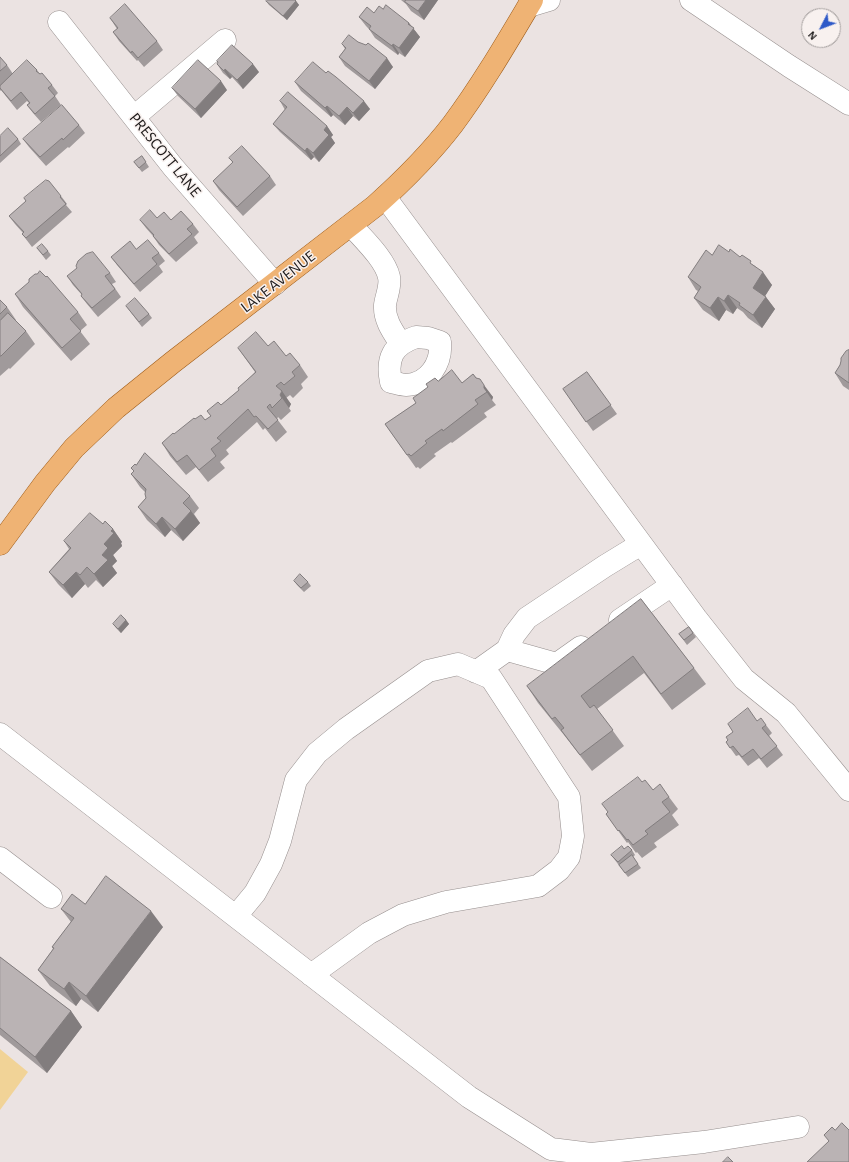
<!DOCTYPE html>
<style>
body{margin:0}
#map{position:relative;width:849px;height:1162px;overflow:hidden;background:#ebe3e2;font-family:"Alegreya Sans",sans-serif}
canvas{display:block}
.north{position:absolute;left:801px;top:8px;width:40px;height:40px;box-sizing:border-box;background:#f8f1ef;border:1px solid #a09b9a;border-radius:50%;rotate:228deg;font-size:11px;font-weight:700;line-height:16px;text-align:center;color:#1d1a1a}
.north::after{content:'';display:block;margin:auto;width:14px;height:18px;background:#2e59c8;clip-path:polygon(50% 0,100% 100%,50% 72%,0 100%)}
</style>
<div id="map">
<canvas width="849" height="1162"></canvas>
<div class="north">N</div>
</div>
<script>
const context = document.querySelector('canvas').getContext('2d');
context.lineJoin = 'round';
function fillPath(path, color) {
  context.fillStyle = color;
  context.fill(path, 'evenodd');
}
function trace(path, color, width, dash) {
  context.strokeStyle = color;
  context.lineWidth = width;
  context.lineCap = dash ? 'butt' : 'round';
  context.setLineDash(dash || []);
  context.stroke(path);
}
function label(font, color, halo, rows, align = 'center') {
  context.font = font + ' "Alegreya Sans",sans-serif';
  context.lineWidth = 3;
  context.setLineDash([]);
  context.textBaseline = 'middle';
  context.strokeStyle = halo;
  context.fillStyle = color;
  for (const [text, x, y, turn = 0] of rows) {
    context.save();
    context.translate(x, y);
    context.rotate((+turn || 0) * Math.PI / 180);
    context.textAlign = isNaN(turn) ? turn : align;
    if (halo) context.strokeText(text, 0, 0);
    context.fillText(text, 0, 0);
    context.restore();
  }
}
fillPath(new Path2D(`
 M0,1049L28,1072L0,1110Z`), '#f1d397');
const minor = new Path2D(`
 M691,0L789,66L849,104
 M529,6L549,0
 M59,22L173,167L275,284
 M134,117L225,40
 M385,197L696,618L744,679L786,713L849,790
 M351,225C363,239 385,259 389,277C391,287 386,296 385,305C384,320 393,332 401,344
 M416,337L428,338L440,342C442,363 429,384 406,385C401,385 396,383 391,382C386,358 393,345 416,337Z
 M620,620L672,585
 M507,650L557,664L581,647
 M476,672L507,650L514,635L527,618L605,566L641,544
 M0,734L469,1097L551,1149L591,1154L704,1142L798,1127
 M0,858L51,897
 M236,916L255,893L271,864L280,841L296,780L317,753L346,729L428,671L458,664L491,678L569,797L573,836L569,857L559,870L538,886L446,902L403,915L369,933L311,975`);
const major = new Path2D(`
 M0,544L45,483L74,448L116,408L173,362L375,206C403,181 430,154 453,124C482,85 507,42 532,0`);
trace(minor, '#968f8e', 23);
trace(major, '#9e5c19', 23);
trace(minor, '#fff', 22);
trace(major, '#efb374', 22);
fillPath(new Path2D(`
 M401,0H438L424,20L411,11L406,4Z
 M266,1H296L299,5L287,20L269,5Z
 M383,9L409,23L420,37L405,57L399,53L398,55L375,38L369,29L366,26L359,17L374,13Z
 M110,18L157,41L163,50L144,67L138,60L137,61L119,41L113,32L117,29Z
 M358,42L393,67L375,89L345,66L339,57L345,49L342,44Z
 M0,57L7,65L13,74L37,70L40,74L52,85L58,93L55,96L61,105L41,122L33,113L27,105L29,103L27,101L17,110L1,90L0,91Z
 M217,64L259,72L243,89L232,77L230,79L223,73Z
 M326,73L370,109L359,121L353,116L345,125L333,115L331,117L301,91L295,82Z
 M172,88L227,90L201,118L178,96Z
 M280,101L327,126L333,135L331,137L335,143L319,162L314,157L311,160L280,132L273,124L285,110Z
 M79,125L85,133L69,148L68,147L46,166L29,147L23,139Z
 M0,136L18,139L21,144L0,163Z
 M142,156L149,167L142,172L134,162Z
 M229,158L270,176L276,185L243,216L219,190L213,181L233,163Z
 M61,196L67,204L66,205L72,212L32,247L22,234L23,233L15,224L9,216L26,201L24,198Z
 M157,218L193,224L199,232L194,237L198,243L176,262L159,245L153,236L146,228L140,220Z
 M37,248L48,251L51,255L46,260Z
 M136,249L159,253L165,261L159,266L163,272L140,292L117,265L111,257Z
 M729,252L755,266L772,285L765,296L775,309L762,328L748,318L743,312L737,308L733,314L726,310L719,321L703,310L694,298L698,291L696,290L688,277L712,255Z
 M110,273L116,282L112,284L121,297L98,317L87,304L81,296L82,295L73,285L67,276Z
 M15,294L78,312L87,325L80,331L90,344L71,361L23,307Z
 M0,300L7,307L16,320H15L26,331L35,344L10,369L9,368L0,376Z
 M126,306L149,314L152,318L142,327Z
 M268,346L286,356L300,365L308,377L301,384L303,388L293,398L290,395L286,398L291,404L289,408L291,411L281,420L278,417L277,419L287,432L276,442L265,428L263,430L257,422L226,450L229,454L220,462L225,468L208,482L196,467L186,475L170,456L162,443L174,434L205,420L211,416L207,411L221,405L239,390L255,372L238,348Z
 M849,350V390L843,386L835,373Z
 M587,372L617,414L593,431L563,389Z
 M473,374L493,397L492,400L496,405L484,413L487,417L452,443L451,442L434,454L436,456L420,469L418,467L416,468L385,424L416,403L438,381L462,383Z
 M131,468L190,496L199,508L194,514L200,523L183,541L171,530L165,537L147,520L138,507L146,498L145,492L140,487L131,474L134,471Z
 M103,524L113,529L122,542L121,543L122,546L113,555L117,561L112,566L117,573L103,587L96,580L88,588L85,584L72,598L58,584L49,572L69,549L64,541Z
 M294,581L308,582L311,586L304,592L297,585Z
 M641,599L694,668L706,684L672,710L644,673L597,709L624,746L592,771L564,735L538,703L527,686Z
 M126,620L129,624L121,633L116,628L113,624Z
 M689,627L696,637L687,645L679,634Z
 M758,721L766,725L772,733L769,736L783,755L767,768L759,758L748,766L739,755L736,756L726,742Z
 M642,782L653,790L669,797L678,809L672,815L679,825L654,843L657,847L642,858L637,852L636,853L628,842L627,843L606,814Z
 M624,849L632,850L635,855L633,857L641,868L628,877L611,855Z
 M85,904L163,927L98,1012L81,999L76,1006L50,986L38,970L53,949L52,947L71,922L61,909Z
 M0,957L71,1011L82,1027L47,1073L0,1035Z`), '#a09a9b');
fillPath(new Path2D(`
 M426,0H438L424,20L418,11Z
 M296,1L299,5L287,20L283,16Z
 M409,23L420,37L405,57L399,48L408,24Z
 M393,44L399,53L398,55L392,46Z
 M387,58L393,67L375,89L369,81Z
 M253,64L259,72L243,89L237,80Z
 M225,69L232,77L230,79L224,71Z
 M221,81L227,90L201,118L195,109Z
 M364,101L370,109L359,121L353,113Z
 M327,106L333,115L331,117L325,108Z
 M347,107L353,116L345,125L339,116Z
 M327,126L333,135L331,137L335,143L319,162L313,153L324,130Z
 M307,148L314,157L311,160L305,151Z
 M763,272L772,285L762,301L753,288Z
 M728,295L737,308L733,314L724,301Z
 M718,297L726,310L719,321L710,308Z
 M766,297L775,309L762,328L753,315Z
 M484,385L493,397L492,400L484,388Z
 M282,391L291,404L289,408L280,395Z
 M191,511L200,523L183,541L175,529Z
 M162,517L171,530L165,537L156,524Z
 M113,529L122,542L121,543L122,546L113,555L117,561L112,566L117,573L103,587L94,574L102,555L104,544Z
 M76,572L85,584L72,598L63,585Z
 M126,620L129,624L121,633L118,629Z
 M151,911L163,927L98,1012L86,996Z
 M69,982L81,999L76,1006L64,989Z
 M71,1011L82,1027L47,1073L35,1057Z`), '#827d7e');
const building = new Path2D(`
 M267,0H295L296,1L283,16L266,1Z
 M406,0H426L418,11L405,2Z
 M125,4L157,41L138,58L132,51L131,53L113,32L118,28L110,18Z
 M386,5L409,23L408,24L414,28L399,48L393,44L392,46L369,29L371,26L359,17L367,7L374,13L379,6L383,9Z
 M349,35L358,42L366,45L368,43L387,58L369,81L339,57L346,48L342,44Z
 M232,45L253,64L237,80L225,69L224,71L217,64L218,62L217,61Z
 M0,57L7,65L0,71Z
 M27,60L37,70L36,71L40,74L42,73L52,85L48,88L55,96L35,114L27,105L30,103L21,92L11,101L0,88V86Z
 M198,60L221,81L195,109L172,88Z
 M313,62L326,73L328,71L336,77L364,101L353,113L347,107L339,116L327,106L325,108L295,82Z
 M288,92L327,126L324,130L329,135L313,153L307,148L305,151L273,124L287,107L280,101Z
 M62,105L79,125L63,140L62,138L40,157L23,139Z
 M8,128L18,139L0,156V136Z
 M242,146L270,176L237,207L213,181L233,162L229,158Z
 M142,156L146,162L139,168L134,162Z
 M46,180L49,181L61,196L60,197L66,204L26,238L22,234L24,232L9,216L26,201L24,198Z
 M150,210L157,218L164,212L171,220L181,211L193,224L187,229L192,234L169,254L153,236L154,235L140,220Z
 M148,240L159,253L152,258L157,264L134,284L111,257L130,241L136,249Z
 M42,244L48,251L43,255L37,248Z
 M719,245L729,252L730,249L740,257L742,255L751,261L750,263L763,272L753,288L766,297L753,315L739,305L740,303L728,295L724,301L718,297L710,308L694,298L701,287L688,277L706,250L712,255Z
 M93,252L110,273L105,276L115,289L92,308L81,296L82,294L67,276L77,268L76,266L78,261L86,254Z
 M40,271L46,277L47,276L78,312L70,319L81,331L62,348L15,294L29,282V279L35,274H37Z
 M135,298L149,314L139,322L126,306Z
 M0,300L7,307L0,314Z
 M8,313L26,331L1,356H0V321Z
 M256,332L268,346L274,341L286,356L290,353L300,365L292,372L295,376L284,385L281,382L276,386L282,391L280,395L282,398L272,408L270,404L267,407L278,420L268,429L256,416L254,417L248,409L217,438L221,441L211,449L216,456L199,470L187,455L177,462L162,443L173,433L174,434L194,418L195,419L201,415L205,420L211,416L207,411L218,402L221,405L239,390L238,388L256,372L238,348Z
 M849,350V383L835,373L840,365L841,361V358L846,351Z
 M452,370L462,383L473,374L476,378L480,379L484,385V388L487,392L475,400L478,404L443,431L442,429L425,441L427,443L411,456L409,454L407,455L385,424L416,403L413,398L428,387L426,384L435,378L438,381Z
 M587,372L611,405L586,422L563,389Z
 M145,453L190,496L183,503L191,511L175,529L162,517L156,524L138,507L146,498L145,494L146,489L131,474L134,471L131,468L135,464L136,465Z
 M90,513L103,524L105,521L113,529L111,531L114,533L104,544L108,548L102,555L108,560L94,574L87,567L80,575L76,572L63,585L49,572L71,548L64,541Z
 M300,574L308,582L301,588L294,581Z
 M641,599L694,668L661,694L633,656L581,696L590,708L594,705L613,730L580,755L561,730L564,728L555,717L552,719L527,686Z
 M121,615L126,620L118,629L113,624Z
 M689,627L693,633L684,640L679,634Z
 M748,708L757,721L761,718L766,725L762,728L777,746L761,759L753,749L742,757L733,746L730,748L726,742L728,740L726,737L733,732L728,724Z
 M638,777L642,782L645,780L653,790L660,784L669,797L662,802L670,812L645,831L648,834L633,845L628,839L627,840L619,830L618,831L606,814L608,812L602,804Z
 M622,846L624,849L628,846L632,850L618,862L611,855Z
 M632,855L638,864L625,873L619,865Z
 M106,876L151,911L86,996L69,982L64,989L38,970L54,948L52,947L74,918L61,909L72,894L85,904Z
 M0,957L71,1011L35,1057L0,1028Z
 M842,1123L849,1130V1162H807L829,1141L824,1135L832,1127L835,1130Z
 M728,1157L733,1162H723Z`);
fillPath(building, '#bab3b4');
trace(building, '#827d7e', 1);
label('16px', '#1d1a1a', '#f8f1ef', [
 ["PRESCOTT LANE",165,155,51],
 ["LAKE AVENUE",278,282,-38]
]);
</script>
